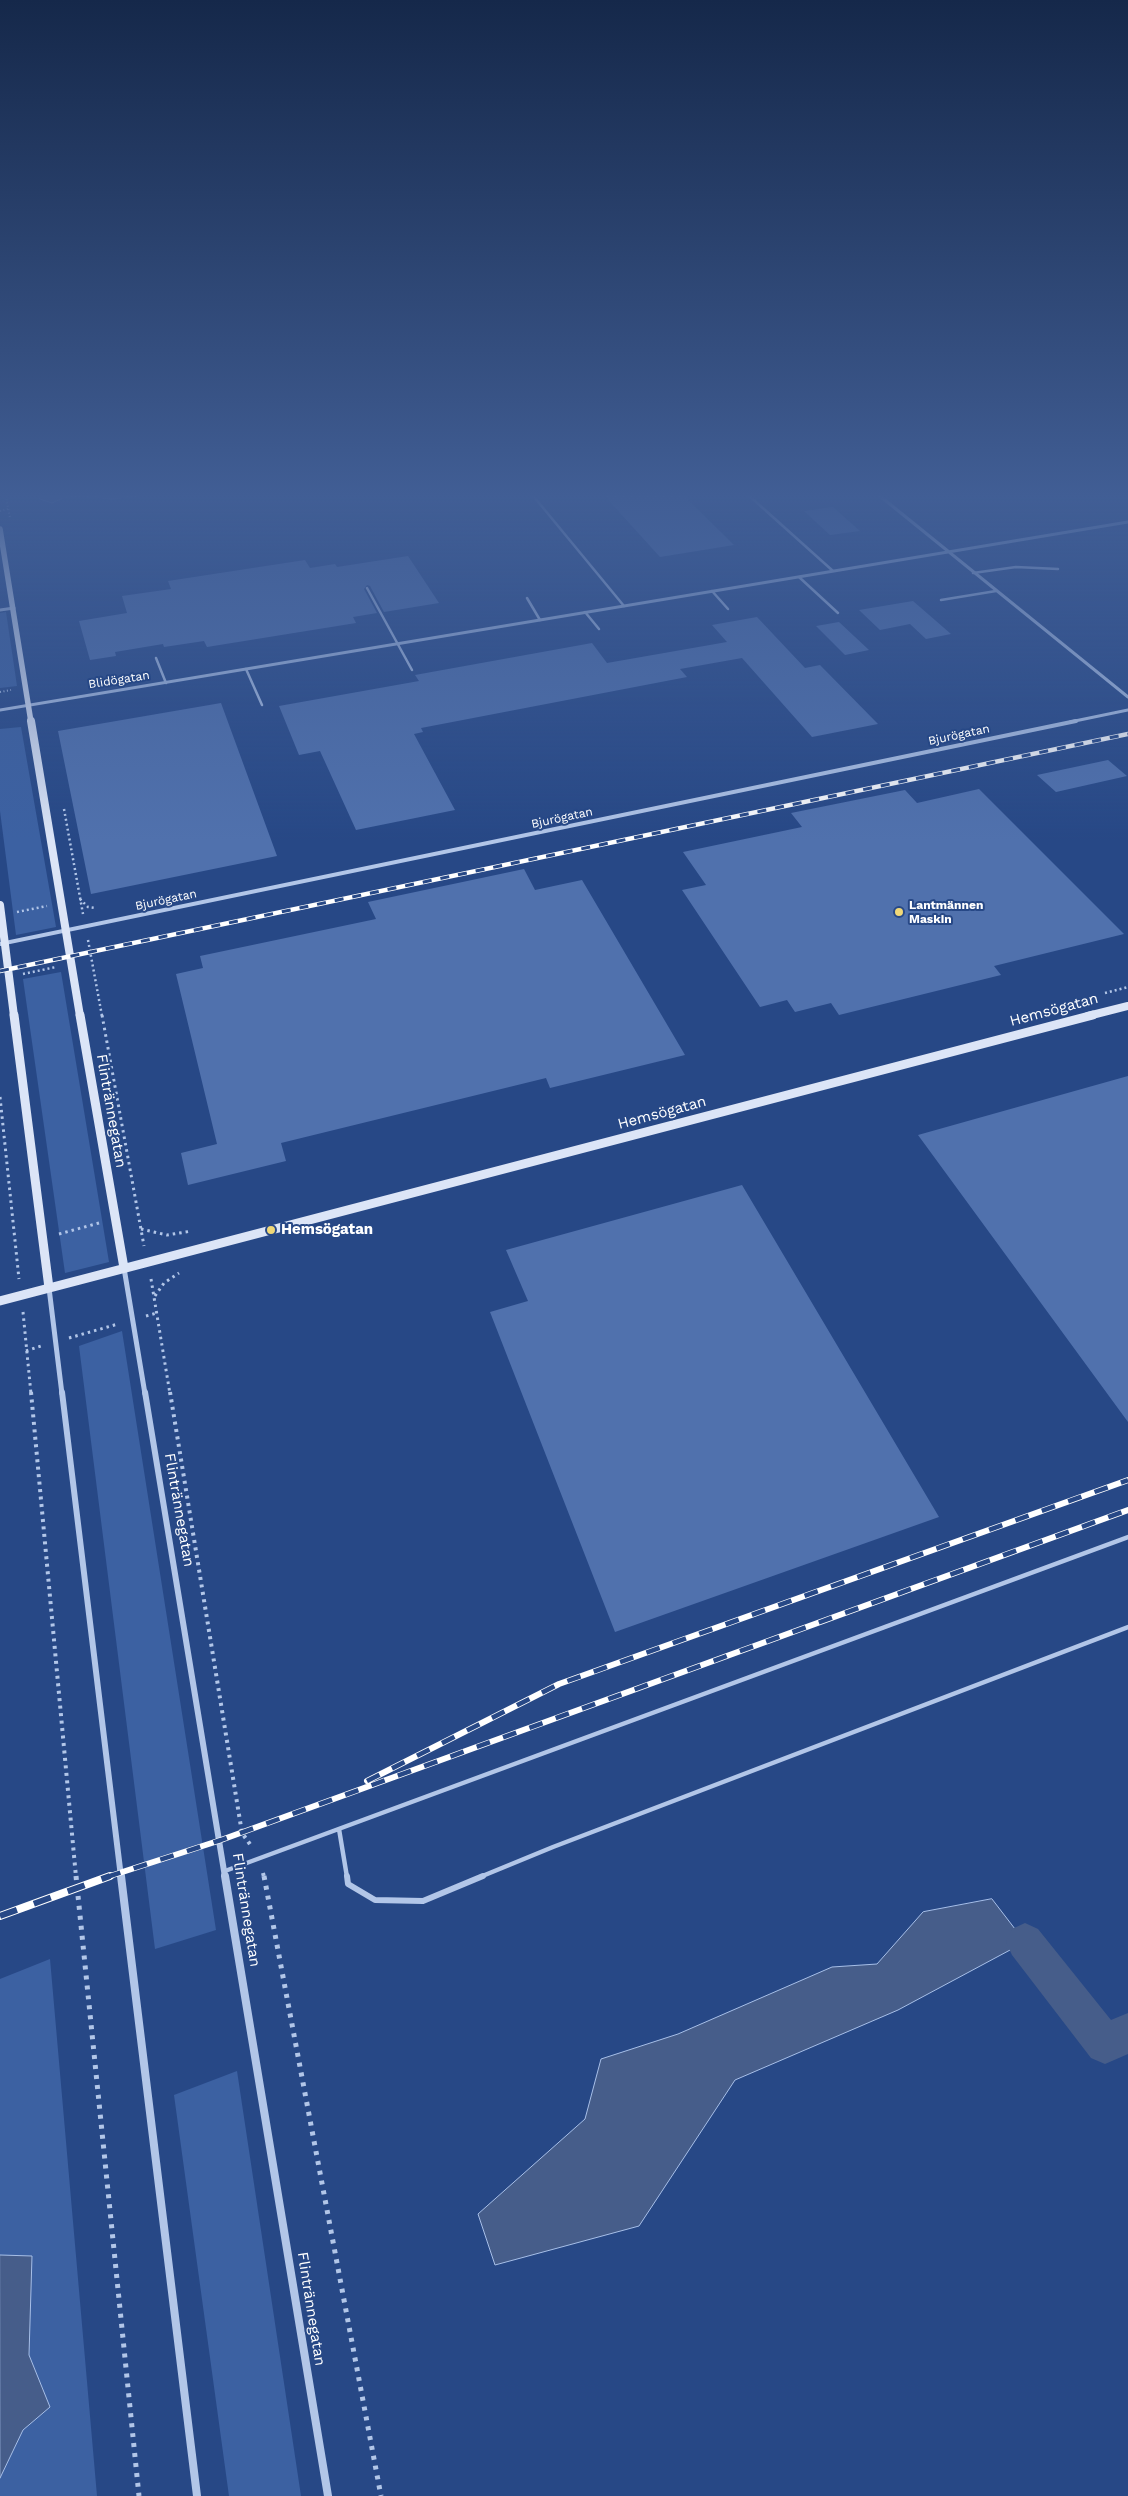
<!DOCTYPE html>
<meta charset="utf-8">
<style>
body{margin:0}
canvas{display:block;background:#274886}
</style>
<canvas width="1128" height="2496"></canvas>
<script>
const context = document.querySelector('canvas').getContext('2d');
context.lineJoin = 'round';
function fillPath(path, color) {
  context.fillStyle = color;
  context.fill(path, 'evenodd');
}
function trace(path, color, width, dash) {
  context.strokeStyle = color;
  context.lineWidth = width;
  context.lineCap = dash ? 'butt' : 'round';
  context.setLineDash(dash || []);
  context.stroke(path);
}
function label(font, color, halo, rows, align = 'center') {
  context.font = font + ' "Work Sans",sans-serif';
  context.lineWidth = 4;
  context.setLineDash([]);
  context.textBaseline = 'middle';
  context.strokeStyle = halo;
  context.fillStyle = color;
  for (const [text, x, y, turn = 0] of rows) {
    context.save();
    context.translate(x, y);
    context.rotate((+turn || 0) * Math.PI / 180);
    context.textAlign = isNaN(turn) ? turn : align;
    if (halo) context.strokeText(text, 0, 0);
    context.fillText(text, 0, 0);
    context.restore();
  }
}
fillPath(new Path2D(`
 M6,612L17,686L0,688V613Z
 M21,727L56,927L16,935L0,811V729Z
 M61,972L109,1262L65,1273L23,979Z
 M122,1331L216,1930L155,1949L79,1346Z
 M50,1959L97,2496H0V1979Z
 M237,2071L301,2496H229L174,2095Z`), '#3c61a2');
const water = new Path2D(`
 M36,492H169L113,499L81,496L63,498L52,503L40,499Z
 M992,1899L1025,1942L898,2010L735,2080L639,2226L495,2265L478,2214L585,2119L601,2059L678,2034L832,1967L877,1964L923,1912Z
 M0,2255L32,2256L29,2355L50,2407L23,2430L0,2478Z`);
fillPath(water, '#465d8a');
trace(water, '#a7bfe8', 1);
fillPath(new Path2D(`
 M1025,1923L1038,1929L1111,2020L1128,2013V2054L1105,2064L1091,2058L1012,1955L1006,1942L1012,1929Z`), '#465d8a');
fillPath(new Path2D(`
 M601,492H680L734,545L660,557Z
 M833,507L860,531L830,535L804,511Z
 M408,556L439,603L384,612L370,586L367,585L364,589L377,613L353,617L356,623L207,647L204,641L164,647L163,644L115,652L116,656L90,660L79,621L127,613L122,596L171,589L168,581L305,560L310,568L335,564L337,567Z
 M913,601L951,634L926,639L910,624L880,630L859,610Z
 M757,617L805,668L820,665L878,724L812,737L742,658L680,669L687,677L421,728L423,732L414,734L455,810L356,830L320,751L299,755L279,706L419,681L415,675L592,643L607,663L727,642L712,625Z
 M839,622L869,650L845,655L816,626Z
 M221,703L277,856L91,894L58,731Z
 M1108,760L1127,776L1056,792L1037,775Z
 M979,789L1124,934L994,966L1001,975L839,1015L831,1003L795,1012L787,1000L760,1007L682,890L706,885L683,852L802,827L791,813L905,790L917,803Z
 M524,869L535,890L582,880L685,1055L550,1088L546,1078L281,1143L286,1161L188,1185L181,1153L217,1144L176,974L203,968L200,956L376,919L368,902Z
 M1128,1076V1422L918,1135Z
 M742,1185L939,1517L615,1632L490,1312L528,1301L506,1250Z`), '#5071ad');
trace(new Path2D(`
 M5,492L10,518
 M0,511L8,509
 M0,692L11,690`), '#b2c6e8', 2, [1, 2.5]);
trace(new Path2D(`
 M64,809L83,914
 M80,899L88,907L96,908
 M17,912L47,906
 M88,940L102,1016
 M23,974L56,967
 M1105,993L1128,987`), '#b2c6e8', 2.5, [2, 3]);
trace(new Path2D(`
 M102,1015L144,1246
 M0,1097L19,1279
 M141,1229L167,1235L192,1231
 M59,1234L99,1223
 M151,1279L170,1394
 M155,1296L164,1283L179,1273
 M23,1312L31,1394
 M146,1316L157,1313
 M69,1338L118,1324
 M26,1351L41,1346`), '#b2c6e8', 3, [2.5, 4]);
trace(new Path2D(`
 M31,1392L76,1877
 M170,1392L242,1833L252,1847
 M263,1873L264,1877`), '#b2c6e8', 4, [3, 4.5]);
trace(new Path2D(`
 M76,1876L139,2496
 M264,1876L381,2496`), '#b2c6e8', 5, [4, 6]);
trace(new Path2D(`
 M530,492L624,606
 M745,492L833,571
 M973,573L1016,567L1058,569
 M799,577L838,613
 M367,588L412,670
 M712,591L728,609
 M527,598L540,620
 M941,600L996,591
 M585,612L599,629
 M156,658L166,683
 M246,669L262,705`), '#b2c6e8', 2.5);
trace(new Path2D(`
 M339,1829L347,1877
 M225,1871L1128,1537
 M480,1877L553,1847L1128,1627`), '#b2c6e8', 4.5);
trace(new Path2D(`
 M347,1876L348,1884L375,1900L423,1901L483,1876`), '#b2c6e8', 6);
trace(new Path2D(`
 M875,492L1128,697
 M0,610L14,608
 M0,710L1128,522
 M1070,722L1128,710`), '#b2c6e8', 3);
trace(new Path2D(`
 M0,944L1076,721`), '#b2c6e8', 4);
trace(new Path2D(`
 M124,1268L145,1394
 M49,1288L62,1394`), '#b2c6e8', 5);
trace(new Path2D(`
 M62,1392L121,1877
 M145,1392L225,1877`), '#b2c6e8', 6);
trace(new Path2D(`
 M121,1876L197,2496
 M225,1876L328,2496`), '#b2c6e8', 8);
trace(new Path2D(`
 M0,529L31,722`), '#dce5f7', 5.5);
trace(new Path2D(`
 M31,721L80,1016
 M0,905L14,1016
 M1088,1016L1128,1006`), '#dce5f7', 8);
trace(new Path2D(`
 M14,1015L49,1288
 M80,1015L124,1268
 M0,1301L1093,1015`), '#dce5f7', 9);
const railFar2 = new Path2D(`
 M0,971L1128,734`);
const railFar1 = new Path2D(`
 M367,1781L559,1684L1128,1480
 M107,1877L221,1840L1128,1510`);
const rail = new Path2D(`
 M0,1916L110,1876`);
trace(railFar2, '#fff', 4.5);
trace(railFar1, '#fff', 6);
trace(rail, '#fff', 8);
trace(railFar2, '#274886', 3, [9]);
trace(railFar1, '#274886', 4.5, [14]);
trace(rail, '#274886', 6, [18]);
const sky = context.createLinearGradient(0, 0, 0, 841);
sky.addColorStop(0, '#15284a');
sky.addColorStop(0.59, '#415e95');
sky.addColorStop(1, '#415e9500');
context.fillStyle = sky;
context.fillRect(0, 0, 1128, 841);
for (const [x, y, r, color] of [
 [899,912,5,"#f0d878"],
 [271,1230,5,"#f0d878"]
]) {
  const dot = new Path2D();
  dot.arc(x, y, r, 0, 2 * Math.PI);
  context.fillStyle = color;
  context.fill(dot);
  trace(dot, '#274886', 2);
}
label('12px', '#fff', '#274886', [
 ["Blidögatan",119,680,-9],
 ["Bjurögatan",959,735,-12],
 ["Bjurögatan",562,818,-12],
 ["Bjurögatan",166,900,-12]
]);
label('bold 12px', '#fff', '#274886', [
 ["Lantmännen",909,905],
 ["Maskin",909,919]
], 'left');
label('15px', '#fff', '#274886', [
 ["Hemsögatan",1054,1010,-15],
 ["Flintrännegatan",111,1111,80],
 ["Hemsögatan",662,1113,-15],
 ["Flintrännegatan",179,1510,80],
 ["Flintrännegatan",246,1910,81],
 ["Flintrännegatan",311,2309,81]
]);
label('bold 15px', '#fff', '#274886', [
 ["Hemsögatan",281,1230]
], 'left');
</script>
